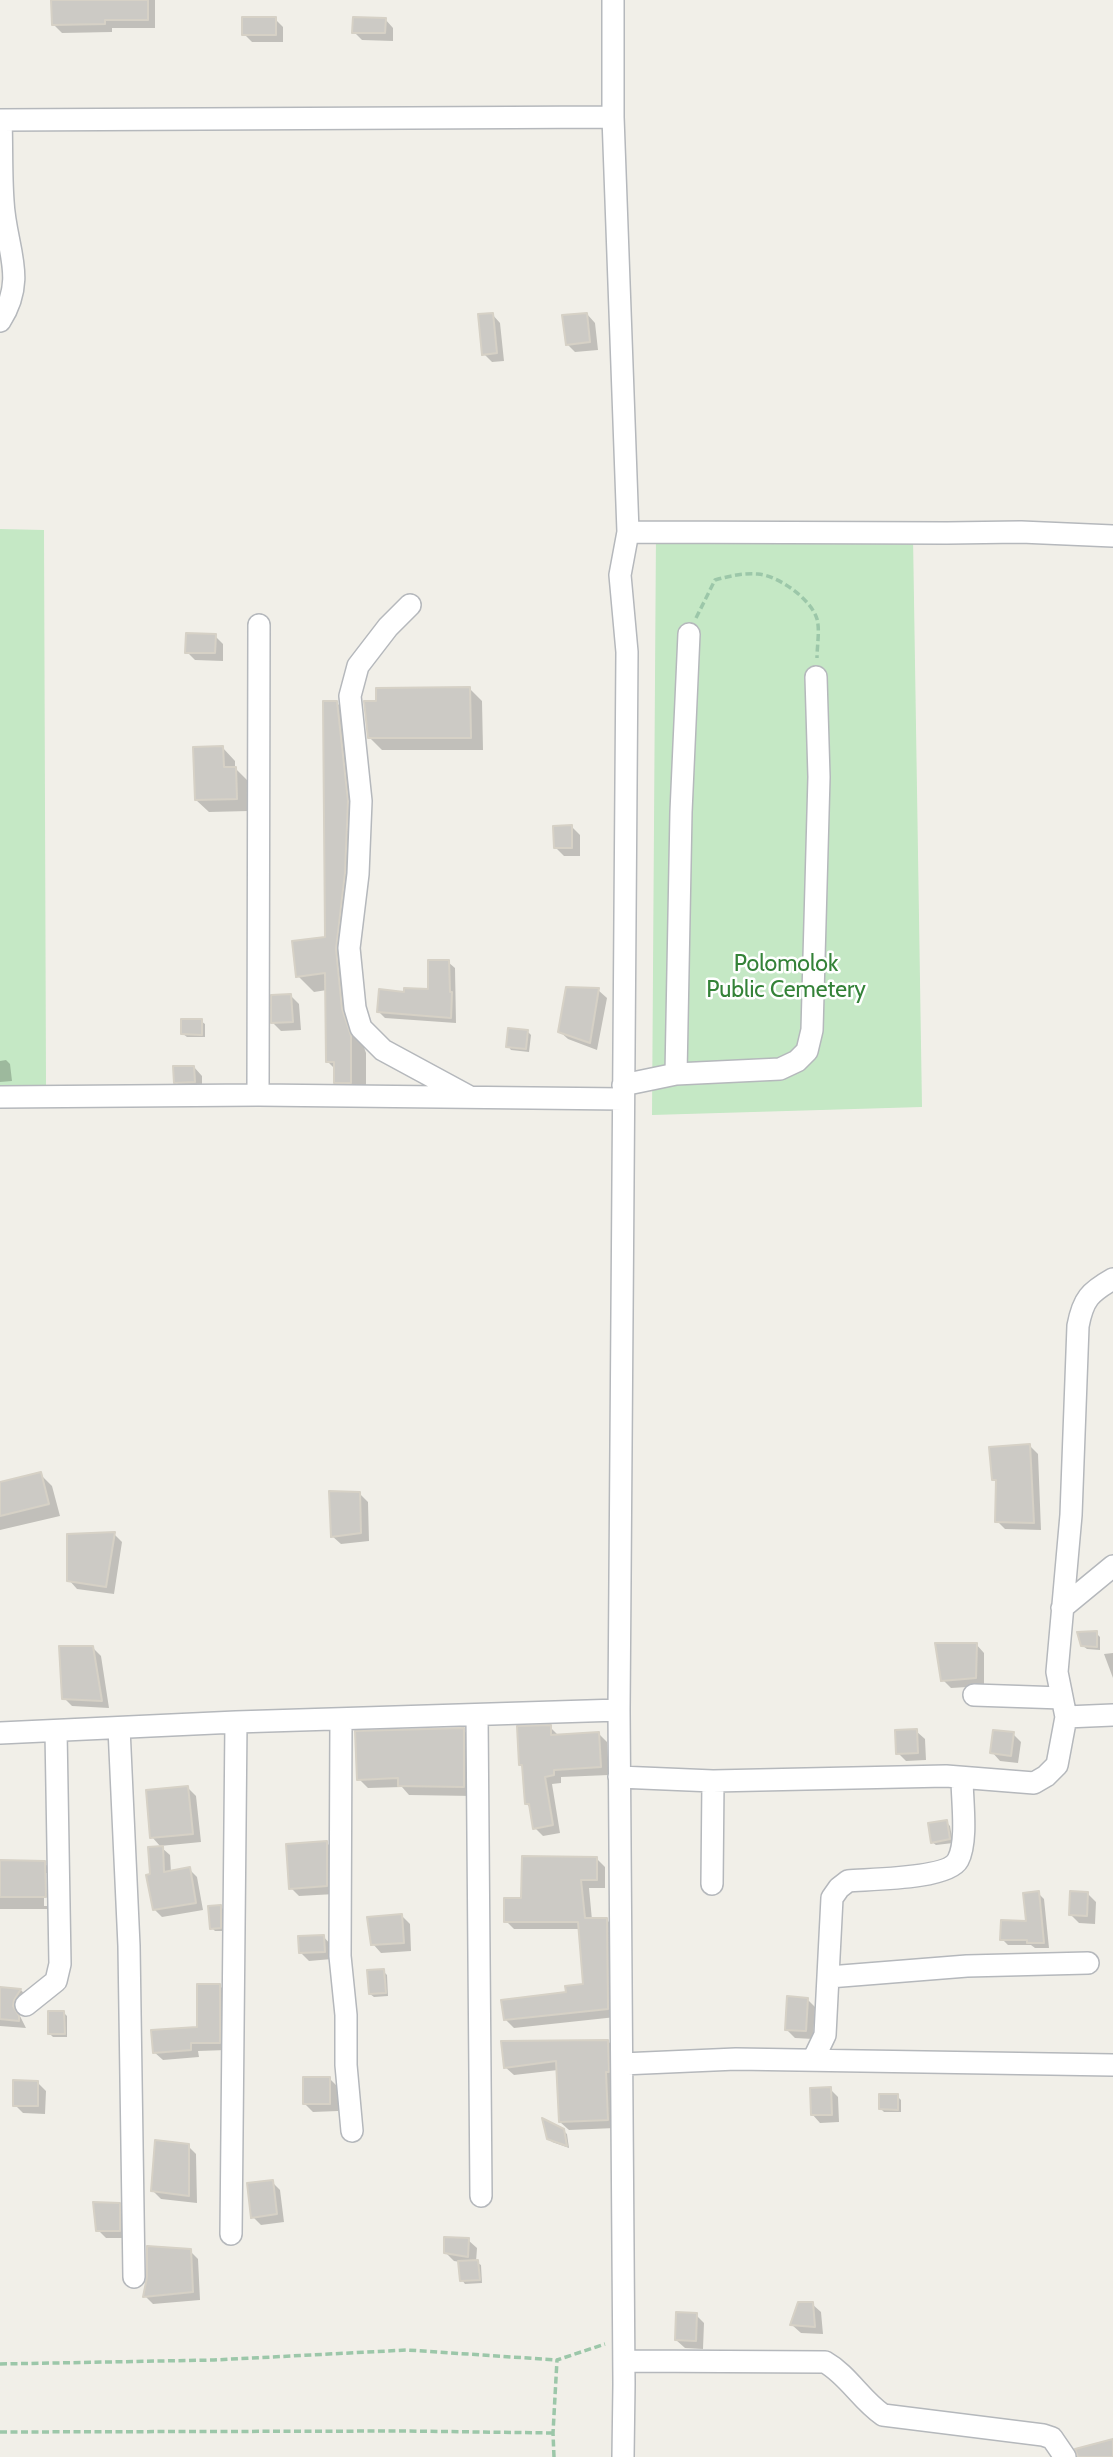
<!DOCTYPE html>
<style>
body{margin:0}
canvas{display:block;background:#f1efe8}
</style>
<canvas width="1113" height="2457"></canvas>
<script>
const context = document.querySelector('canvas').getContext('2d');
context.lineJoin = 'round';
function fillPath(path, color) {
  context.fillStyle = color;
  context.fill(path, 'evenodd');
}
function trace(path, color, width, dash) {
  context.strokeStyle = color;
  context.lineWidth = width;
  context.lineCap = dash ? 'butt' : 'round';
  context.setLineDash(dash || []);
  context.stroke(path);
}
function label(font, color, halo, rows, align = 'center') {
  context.font = font + ' Cabin,sans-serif';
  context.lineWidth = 5;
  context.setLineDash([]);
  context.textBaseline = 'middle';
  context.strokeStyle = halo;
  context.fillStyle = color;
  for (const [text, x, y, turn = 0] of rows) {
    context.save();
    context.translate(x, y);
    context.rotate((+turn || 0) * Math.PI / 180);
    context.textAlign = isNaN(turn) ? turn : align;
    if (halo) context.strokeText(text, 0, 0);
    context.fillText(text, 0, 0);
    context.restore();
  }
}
fillPath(new Path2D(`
 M0,529L44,530L46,1085L0,1086Z
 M656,532L913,536L922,1107L652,1115Z`), '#c5e8c5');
fillPath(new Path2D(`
 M53,0H155V28H112V32L62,33L54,25Z
 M275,19L283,27V42H252L244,34Z
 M385,19L393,28V41L362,40L354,32Z
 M492,314L500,323L504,361L492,362L484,354Z
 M587,314L595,323L598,350L575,352L567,344Z
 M215,636L223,644V661L195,660L187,652Z
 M470,689L482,701L483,750H382L369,737Z
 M337,703L352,719L357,1026L366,1053V1098H352L336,1082V1070L328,1062L327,990L314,992L298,976L327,939Z
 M223,748L235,761V768L248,781L249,811L209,812L196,800Z
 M572,827L580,835V856H564L556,848Z
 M448,962L455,968L456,1023L385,1018L378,1011L406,994L430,990Z
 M598,990L607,998L597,1050L568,1039L559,1031Z
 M291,996L299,1004L301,1030L281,1031L273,1023Z
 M201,1021L205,1024V1037H187L183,1034Z
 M527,1031L531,1035L529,1052L511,1050L508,1046Z
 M6,1060L10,1064L12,1081L0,1082V1061Z
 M194,1067L202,1076V1090H184L176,1082Z
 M1030,1446L1038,1454L1041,1530L1005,1529L997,1521V1483L994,1479Z
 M40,1474L52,1486L60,1516L0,1530V1484Z
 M359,1493L368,1502L369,1541L341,1544L332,1536Z
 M114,1534L122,1542L114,1594L77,1589L69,1580Z
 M1096,1633L1100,1637V1650L1087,1649L1083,1646Z
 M976,1644L984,1653V1686L951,1688L943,1680Z
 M93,1648L101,1656L109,1708L72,1706L64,1698Z
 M1113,1653V1678L1104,1654Z
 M550,1727L559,1736L599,1734L607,1742L609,1775L561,1777V1783L552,1784L560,1833L543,1836L535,1828L531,1809L526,1803L524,1768L521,1765Z
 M463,1730L473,1739V1796L409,1795L402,1787L368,1788L359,1779Z
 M916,1731L925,1739L926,1760L906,1761L898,1753Z
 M1013,1734L1021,1742L1018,1763L1000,1761L992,1752Z
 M188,1788L196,1796L201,1842L160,1846L152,1837Z
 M946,1822L950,1826L953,1843L936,1845L932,1842Z
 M327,1843L335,1851V1894L299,1896L291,1888Z
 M162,1848L170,1855L171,1872L189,1869L197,1877L203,1910L162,1917L155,1910L152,1876Z
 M597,1859L605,1867V1888H589L592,1920H607L615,1928L616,2017L514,2028L505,2019L585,1986L580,1929H514L506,1921L523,1899Z
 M0,1862L44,1863L57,1875L58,1909H0ZM44,1873H47L48,1906H44Z
 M1038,1893L1044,1899L1049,1948H1035L1031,1945H1008L1002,1939L1028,1923Z
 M1087,1893L1096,1902L1095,1924L1079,1923L1071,1915Z
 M220,1906L224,1910V1931H215L212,1928Z
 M402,1916L410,1924L411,1951L381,1953L373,1944Z
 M323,1936L331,1945L332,1959L309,1961L301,1953Z
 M383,1971L387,1975L388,1996L374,1997L370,1994Z
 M220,1986L228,1994L227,2050L198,2051L199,2057L163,2060L154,2052L199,2029Z
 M0,1988L21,1990L28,1998L22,2008L20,2016L26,2028L0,2026Z
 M807,1999L815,2007L813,2039L795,2038L786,2029Z
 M63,2012L67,2016V2037H53L50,2034Z
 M608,2041L616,2050L615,2128L569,2130L560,2122L558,2070L514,2075L505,2067Z
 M329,2078L338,2087V2111L313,2112L304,2103Z
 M37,2082L46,2091L45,2114L23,2113L15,2105Z
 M830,2089L838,2097L839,2122L820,2123L812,2114Z
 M897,2096L901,2100V2112H884L880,2108Z
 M562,2130L567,2134L569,2148L552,2142L548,2138Z
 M188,2146L196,2154L197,2203L161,2199L153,2191Z
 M272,2182L280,2190L284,2222L261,2225L253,2217Z
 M119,2205L127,2213V2238H106L98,2230Z
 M468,2240L477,2248L476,2262L481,2265L482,2283L465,2284L462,2280L460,2262L454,2261L445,2252Z
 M190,2251L198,2259L200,2300L153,2304L145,2296Z
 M812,2304L821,2312L823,2334L801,2333L792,2325Z
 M696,2315L704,2323L703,2349L685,2348L676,2340Z`), '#0003');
const building = new Path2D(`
 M51,0H148V20H105V24L52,25Z
 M242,17H276V35H242Z
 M353,17L386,18L385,33H352Z
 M493,313L497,353L482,355L478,314Z
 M587,313L590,342L566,345L562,315Z
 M186,633L216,634L215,653H185Z
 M470,687L471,738H368L364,701H376V688Z
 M323,701H337L348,801L345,873L336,949L342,1009L351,1036V1083H334V1062H326L325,973L296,977L292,941L325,937Z
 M223,746L224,767H236L237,799L195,800L193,747Z
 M572,825V848H554L553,826Z
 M428,960H449L450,992H452L451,1018L377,1012L379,989L404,992V988L428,989Z
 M566,987L599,988L590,1043L558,1032Z
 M291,994L293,1022L271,1023V995Z
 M181,1019H202V1035L181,1034Z
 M508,1028L528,1030L526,1049L506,1047Z
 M173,1066H194L195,1082L174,1083Z
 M1030,1444L1034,1523L995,1522L996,1480H992L989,1447Z
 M41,1472L49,1504L0,1516V1482Z
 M329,1491L360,1492L361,1533L331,1537Z
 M115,1532L106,1587L67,1581V1534Z
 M1097,1631V1647L1081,1646L1077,1632Z
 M935,1643H977L976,1678L941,1681Z
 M59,1646H93L102,1701L62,1699Z
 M551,1725V1735L599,1732L601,1767L554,1770V1775L545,1777L553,1825L533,1829L529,1804H525L522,1765H519L517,1726Z
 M464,1728V1787L398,1786V1778L357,1780L355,1731Z
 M917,1729L918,1753L896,1754L895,1730Z
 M993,1730L1014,1732L1011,1756L990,1753Z
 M188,1786L193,1834L150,1838L146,1790Z
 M947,1820L950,1839L931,1843L928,1823Z
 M327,1841V1886L289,1889L286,1844Z
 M163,1846L164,1872L190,1867L196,1903L153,1910L146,1875L150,1874L148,1847Z
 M522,1856L597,1857V1880H581L585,1918H607L608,2009L504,2020L501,2000L566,1992L565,1986L583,1984L578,1922H504V1898H521Z
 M0,1860L45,1861L46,1897H0Z
 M1039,1891L1044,1943H1027V1940H1000L1001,1920L1026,1921L1023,1893Z
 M1070,1891L1088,1892L1087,1916L1069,1915Z
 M221,1905V1928L210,1929L208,1906Z
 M402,1914L404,1943L371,1945L367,1917Z
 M324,1935L325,1952L299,1953L298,1936Z
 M384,1969L386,1993L369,1994L367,1970Z
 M197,1984H220V2043H191V2050L153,2053L151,2030L197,2027Z
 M0,1987L21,1989L14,2000L13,2006L19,2016V2021L0,2019Z
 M787,1996L808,1998L806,2031L785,2030Z
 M48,2011H64L65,2034H48Z
 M608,2040L609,2072H606L608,2120L559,2122L556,2061L504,2068L501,2041Z
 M303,2077H330V2104H303Z
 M13,2080L38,2081V2106H13Z
 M831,2087L832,2115H811L810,2088Z
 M879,2094H898V2110L879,2109Z
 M542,2118L564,2129L567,2146L547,2139Z
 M155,2140L189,2144V2196L151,2191Z
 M273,2180L277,2214L251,2218L247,2183Z
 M93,2202L120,2203V2231H96Z
 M444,2237L469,2238L468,2257L444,2253Z
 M147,2246L191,2249L193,2292L143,2297L147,2277Z
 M478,2260L480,2280L460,2281L458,2261Z
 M798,2302H813L815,2327L790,2325Z
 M676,2312L697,2313L696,2341L675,2340Z
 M1113,2439V2457H1078L1075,2449Z`);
fillPath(building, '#cccac5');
trace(building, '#d6d1c6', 2);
const minor = new Path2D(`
 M613,0V117L628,532L620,575L627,652L619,1710L624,2384L623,2457
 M0,120L613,117
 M0,321C28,278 5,247 3,201C1,174 2,147 1,120
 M628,532L947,533L1021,532L1113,536
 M410,605L388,627L358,666L350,696L361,801L358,874L349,948L355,1008L361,1028L383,1050L468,1096
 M689,634L681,812L676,1074L780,1069L797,1061L807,1051L812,1030L819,777L816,677
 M623,1085L676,1074
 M258,1095L259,625
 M0,1097L258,1095L623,1099
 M1113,1279C1090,1292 1083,1299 1078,1326L1071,1515L1057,1672L1066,1717L1113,1715
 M1062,1608L1113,1566
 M974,1695L1062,1698
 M477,1716L481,2196
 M341,1719L340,1956L346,2015V2065L352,2131
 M119,1728L129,1946L134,2277
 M0,1733L236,1722L619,1710
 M619,1777L713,1781L946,1776L1034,1783L1046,1776L1057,1765L1066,1717
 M712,1884L713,1781
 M829,1977L967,1966L1088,1963
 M26,2005L56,1981L60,1964L56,1731
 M813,2060L825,2035L832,1898L839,1888L848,1881C870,1879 948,1879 958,1860C968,1841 962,1800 962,1778
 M622,2064L736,2059L1113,2065
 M231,2234L236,1722
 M624,2361L825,2362C848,2375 861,2400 883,2415L1043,2435L1052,2438L1065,2457`);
trace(minor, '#b5b8bc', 24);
trace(new Path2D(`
 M696,618L715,580C729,576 743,573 758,574C779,576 811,599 817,619C820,630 817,646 817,658
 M0,2364L214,2360L407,2350L557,2360
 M0,2432L406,2431L553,2433
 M554,2457L553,2433L557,2360L605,2344`), '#9cc7a9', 3.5, [7, 3.5]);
trace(minor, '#fff', 21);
label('23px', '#348238', '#fff', [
 ["Polomolok",786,964],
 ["Public Cemetery",786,990]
]);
</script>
